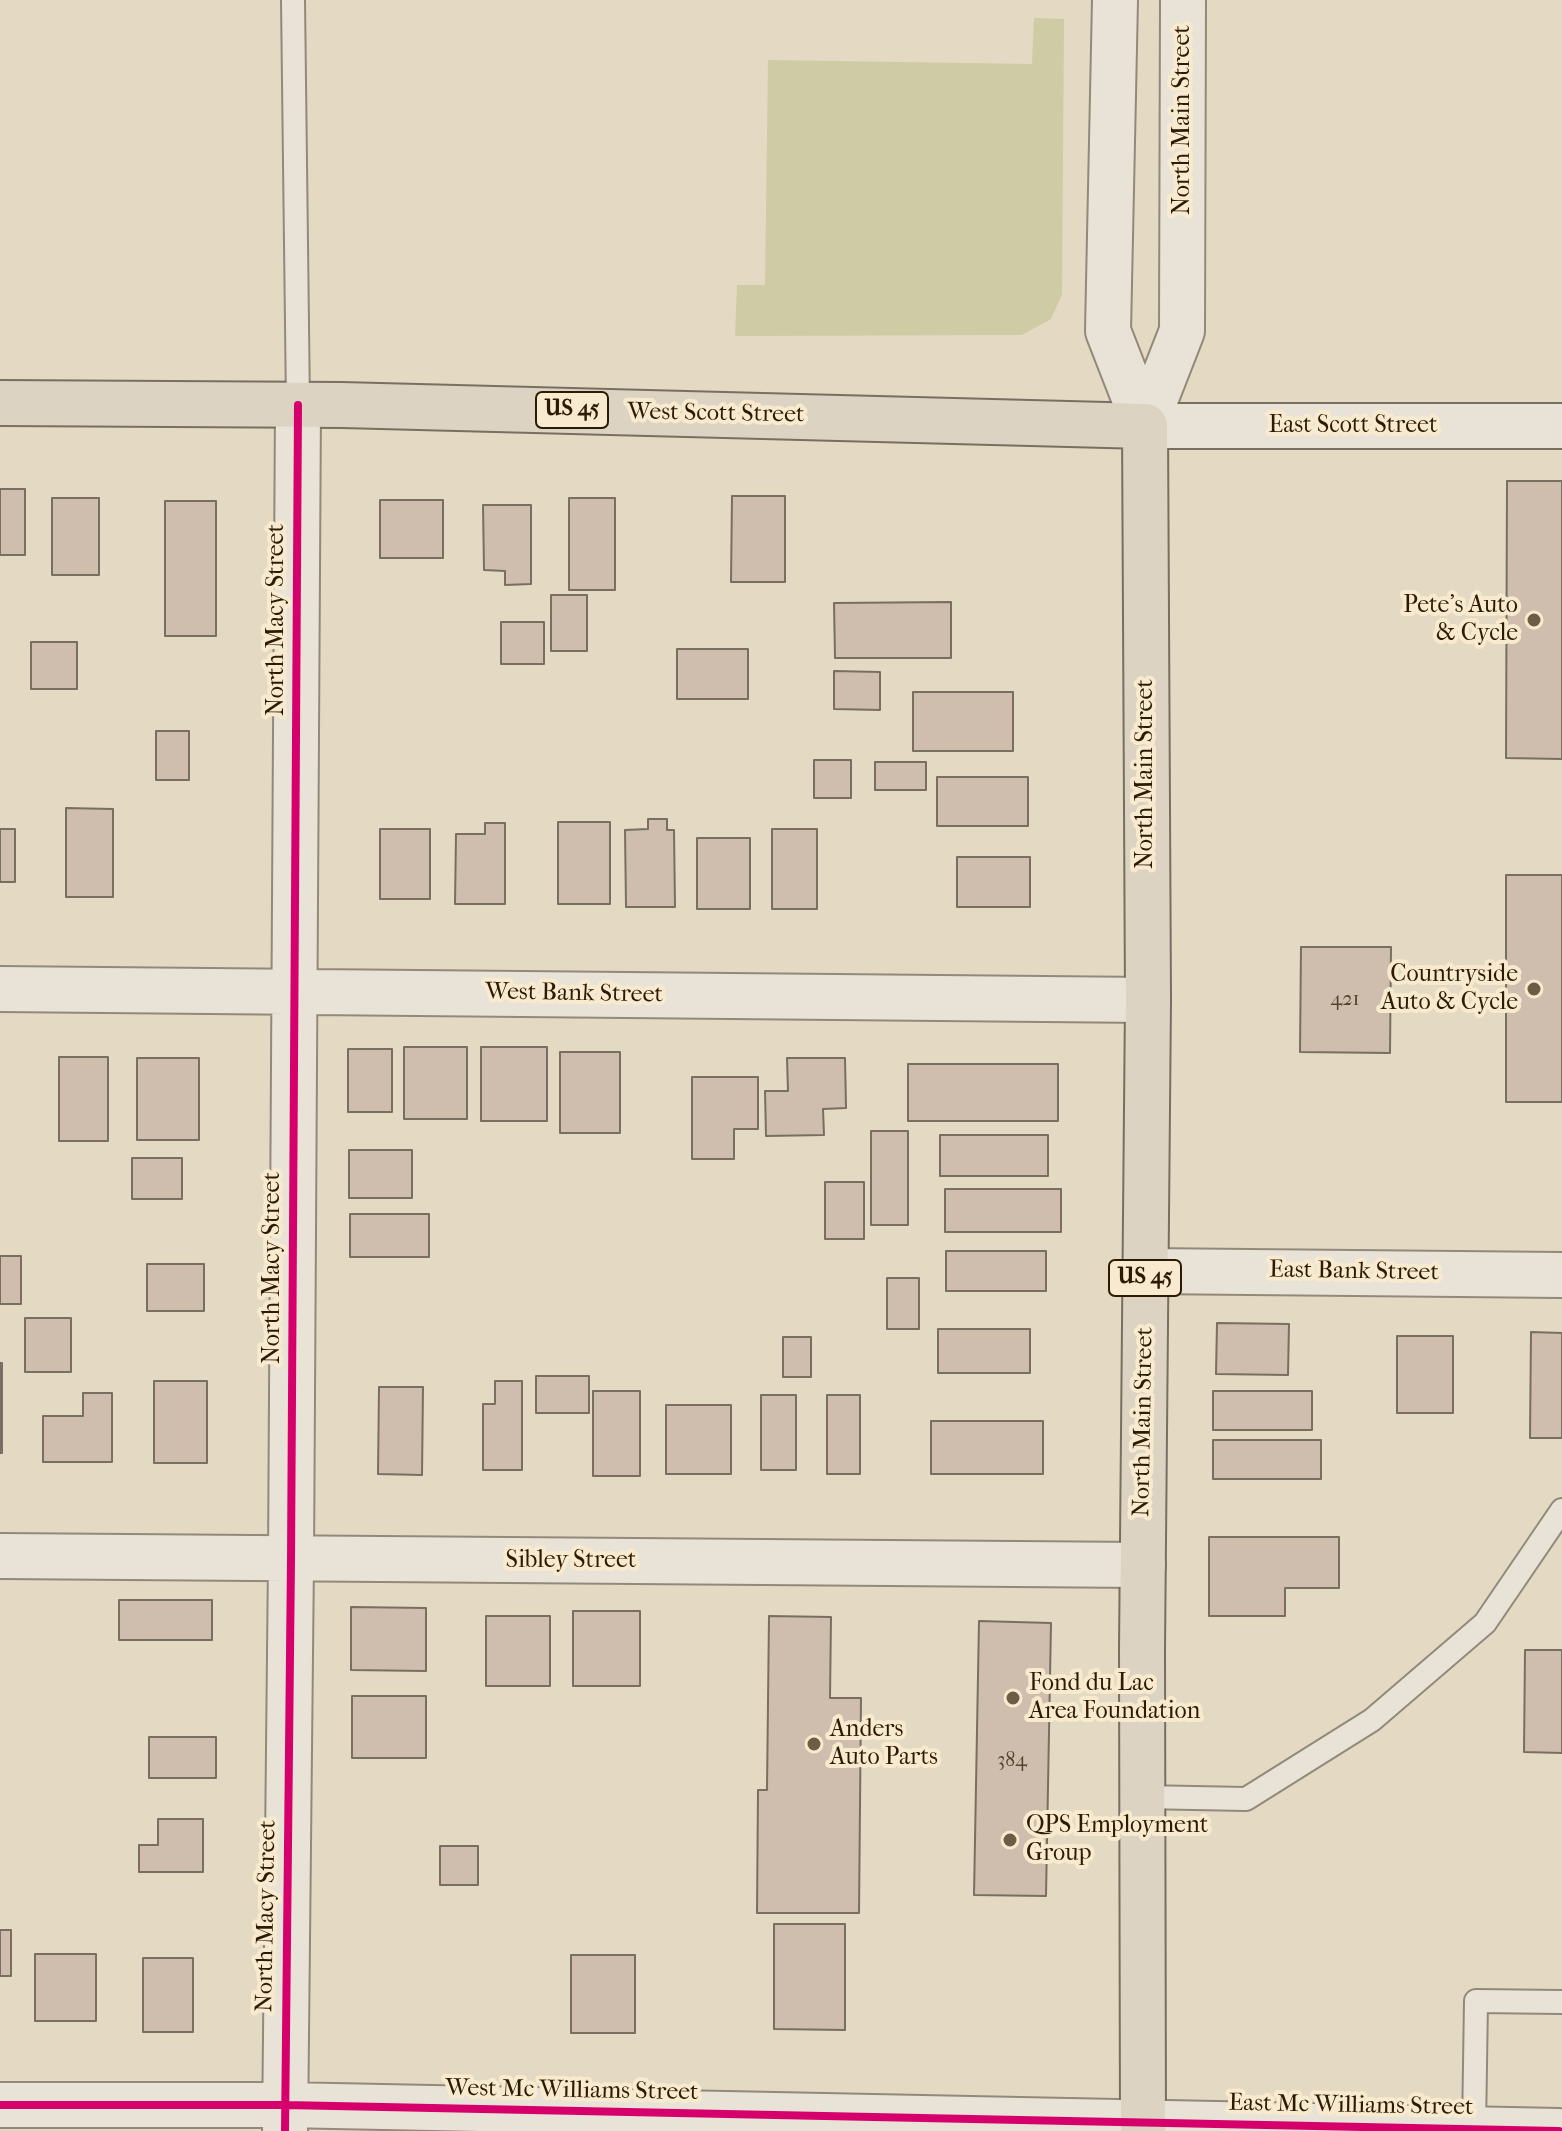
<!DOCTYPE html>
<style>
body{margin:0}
canvas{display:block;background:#e4d9c2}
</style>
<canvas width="1562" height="2131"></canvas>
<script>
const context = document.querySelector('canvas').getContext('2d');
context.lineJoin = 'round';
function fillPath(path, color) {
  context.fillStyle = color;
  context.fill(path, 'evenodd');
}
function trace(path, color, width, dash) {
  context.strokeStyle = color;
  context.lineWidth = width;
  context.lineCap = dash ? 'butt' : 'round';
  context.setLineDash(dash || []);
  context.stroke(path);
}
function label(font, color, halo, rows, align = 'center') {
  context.font = font + ' "IM FELL French Canon",serif';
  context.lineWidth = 8;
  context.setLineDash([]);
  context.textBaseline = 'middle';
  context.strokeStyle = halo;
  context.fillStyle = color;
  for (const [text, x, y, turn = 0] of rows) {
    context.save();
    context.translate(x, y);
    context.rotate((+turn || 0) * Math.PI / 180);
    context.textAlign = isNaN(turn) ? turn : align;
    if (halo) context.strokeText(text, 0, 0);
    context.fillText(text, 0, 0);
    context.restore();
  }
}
fillPath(new Path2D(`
 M1034,18L1064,19L1062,294L1051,319L1022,335L735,336L737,285H765L768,60L1032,64Z`), '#cfcba4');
const building = new Path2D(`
 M1507,481H1562V759L1506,758Z
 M0,489H25V555H0Z
 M732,496H785V582H731Z
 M52,498H99V575H52Z
 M569,498H615V590H569Z
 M380,500H443V558H380Z
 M165,501H216V636H165Z
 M483,505H531V584L505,585V571L484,570Z
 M551,595H587V651H551Z
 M951,602V658H835L834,603Z
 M501,622H544V664H501Z
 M31,642H77V689H31Z
 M677,649H748V699H677Z
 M834,671L880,672V710L834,709Z
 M913,692H1013V751H913Z
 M156,731H189V780H156Z
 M814,760H851V798H814Z
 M875,762H926V790H875Z
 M937,777H1028V826H937Z
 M66,808L113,809V897H66Z
 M648,819H667V830H674L675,907H626L625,830L648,829Z
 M558,822H610V904H558Z
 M485,823H505V904H455L456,834H485Z
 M0,829H15V882H0Z
 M380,829H430V899H380Z
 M772,829H817V909H772Z
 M697,838H750V909H697Z
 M957,857H1030V907H957Z
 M1506,875H1562V1102H1506Z
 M1301,947H1391L1390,1053L1300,1052Z
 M404,1047H467V1119H404Z
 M481,1047H547V1121H481Z
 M348,1049H392V1112H348Z
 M560,1052H620V1133H560Z
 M59,1057H108V1141H59Z
 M137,1058H199V1140H137Z
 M787,1058H845L846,1108L823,1109L824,1135L766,1136L765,1091H788Z
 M908,1064H1058V1121H908Z
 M692,1077H758V1129H734V1159H692Z
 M871,1131H908V1225H871Z
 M940,1135H1048V1176H940Z
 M349,1150H412V1198H349Z
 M132,1158H182V1199H132Z
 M825,1182H864V1239H825Z
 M945,1189H1061V1232H945Z
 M350,1214H429V1257H350Z
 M946,1251H1046V1291H946Z
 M0,1256H21V1304H0Z
 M147,1264H204V1311H147Z
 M887,1278H919V1329H887Z
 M25,1318H71V1372H25Z
 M1217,1323L1289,1324L1288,1375L1216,1374Z
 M938,1329H1030V1373H938Z
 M1531,1332L1562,1333V1438H1530Z
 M1397,1336H1453V1413H1397Z
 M783,1337H811V1377H783Z
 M0,1363H2V1453H0Z
 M536,1376H589V1413H536Z
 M154,1381H207V1463H154Z
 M495,1381H522V1470H483V1404H495Z
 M379,1387H423L422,1475L378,1474Z
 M593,1391H640V1476H593Z
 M1213,1391H1312V1430H1213Z
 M83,1393H112V1462H43V1416H83Z
 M761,1395H796V1470H761Z
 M827,1395H860V1474H827Z
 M666,1405H731V1474H666Z
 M931,1421H1043V1474H931Z
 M1213,1440H1321V1479H1213Z
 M1209,1537H1339V1588H1285V1616H1209Z
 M119,1600H212V1640H119Z
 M351,1607L426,1608V1671L351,1670Z
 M573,1611H640V1686H573Z
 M486,1616H550V1686H486Z
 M769,1616L831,1617L830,1698H861L859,1913H757L758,1790H767Z
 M979,1621L1051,1623L1046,1896L974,1895Z
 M1525,1650H1562V1753L1524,1752Z
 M352,1696H426V1758H352Z
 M149,1737H216V1778H149Z
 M158,1819H203V1872H139V1845H158Z
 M440,1846H478V1885H440Z
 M774,1924H845V2030L774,2029Z
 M0,1930H11V1976H0Z
 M35,1954H96V2021H35Z
 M571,1955H635V2033H571Z
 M143,1958H193V2032H143Z`);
fillPath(building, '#cfbeae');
trace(building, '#786f61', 2);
const lane = new Path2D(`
 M293,0L298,405
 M1142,1797L1246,1799L1372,1720L1485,1623L1562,1510
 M1474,2129L1476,2001L1562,2002`);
const street = new Path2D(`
 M1115,0L1108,331L1145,426
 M1145,426L1182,331L1183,0
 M0,989L1148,1000
 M1145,1271L1562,1275
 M0,1556L1143,1565
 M0,2105H285L1559,2131
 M285,2131L291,1559L298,405`);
const secondary = new Path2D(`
 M1145,426H1562`);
const primary = new Path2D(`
 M0,403L342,405L1145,426L1148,1000L1142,1649L1143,2131`);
trace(lane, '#92897a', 26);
trace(street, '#92897a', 48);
trace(secondary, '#786f61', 48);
trace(primary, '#786f61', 48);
trace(lane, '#e9e3d7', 22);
trace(street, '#e9e3d7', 44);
trace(secondary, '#e9e3d7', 44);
trace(primary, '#dcd3c2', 44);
trace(new Path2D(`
 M0,2105H285L1559,2131
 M285,2131L291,1559L298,405`), '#d6006c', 8);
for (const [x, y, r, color] of [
 [1534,620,8,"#6d5d46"],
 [1534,989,8,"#6d5d46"],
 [1013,1698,8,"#6d5d46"],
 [814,1744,8,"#6d5d46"],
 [1010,1840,8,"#6d5d46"]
]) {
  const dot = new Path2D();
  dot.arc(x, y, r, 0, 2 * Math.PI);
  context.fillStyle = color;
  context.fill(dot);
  trace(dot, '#f7eace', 3);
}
label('20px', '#56432e', null, [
 ["421",1345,1000],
 ["384",1012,1761]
]);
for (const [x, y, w] of [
 [572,410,72],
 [1145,1278,72]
]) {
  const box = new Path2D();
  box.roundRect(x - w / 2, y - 18, w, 36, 6);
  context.fillStyle = '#f7eace';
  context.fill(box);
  trace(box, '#2d1a04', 2);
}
label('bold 22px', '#2d1a04', null, [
 ["US 45",572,410],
 ["US 45",1145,1278]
]);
label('24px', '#2d1a04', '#f7eace', [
 ["North Main Street",1183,120,-90],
 ["West Scott Street",716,414,1],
 ["East Scott Street",1353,426],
 ["North Macy Street",277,620,-90],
 ["North Main Street",1146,774,-90],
 ["West Bank Street",574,994,1],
 ["North Macy Street",273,1268,-90],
 ["East Bank Street",1354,1272,1],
 ["North Main Street",1144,1422,-89],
 ["Sibley Street",571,1561],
 ["North Macy Street",267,1916,-89],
 ["West Mc Williams Street",572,2091,1],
 ["East Mc Williams Street",1351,2106,1]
]);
label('24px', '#2d1a04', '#f7eace', [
 ["Pete's Auto",1518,606,"right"],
 ["& Cycle",1518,634,"right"],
 ["Countryside",1518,975,"right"],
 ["Auto & Cycle",1518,1003,"right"],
 ["Fond du Lac",1029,1684],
 ["Area Foundation",1029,1712],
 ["Anders",830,1730],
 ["Auto Parts",830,1758],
 ["QPS Employment",1026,1826],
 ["Group",1026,1854]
], 'left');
</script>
